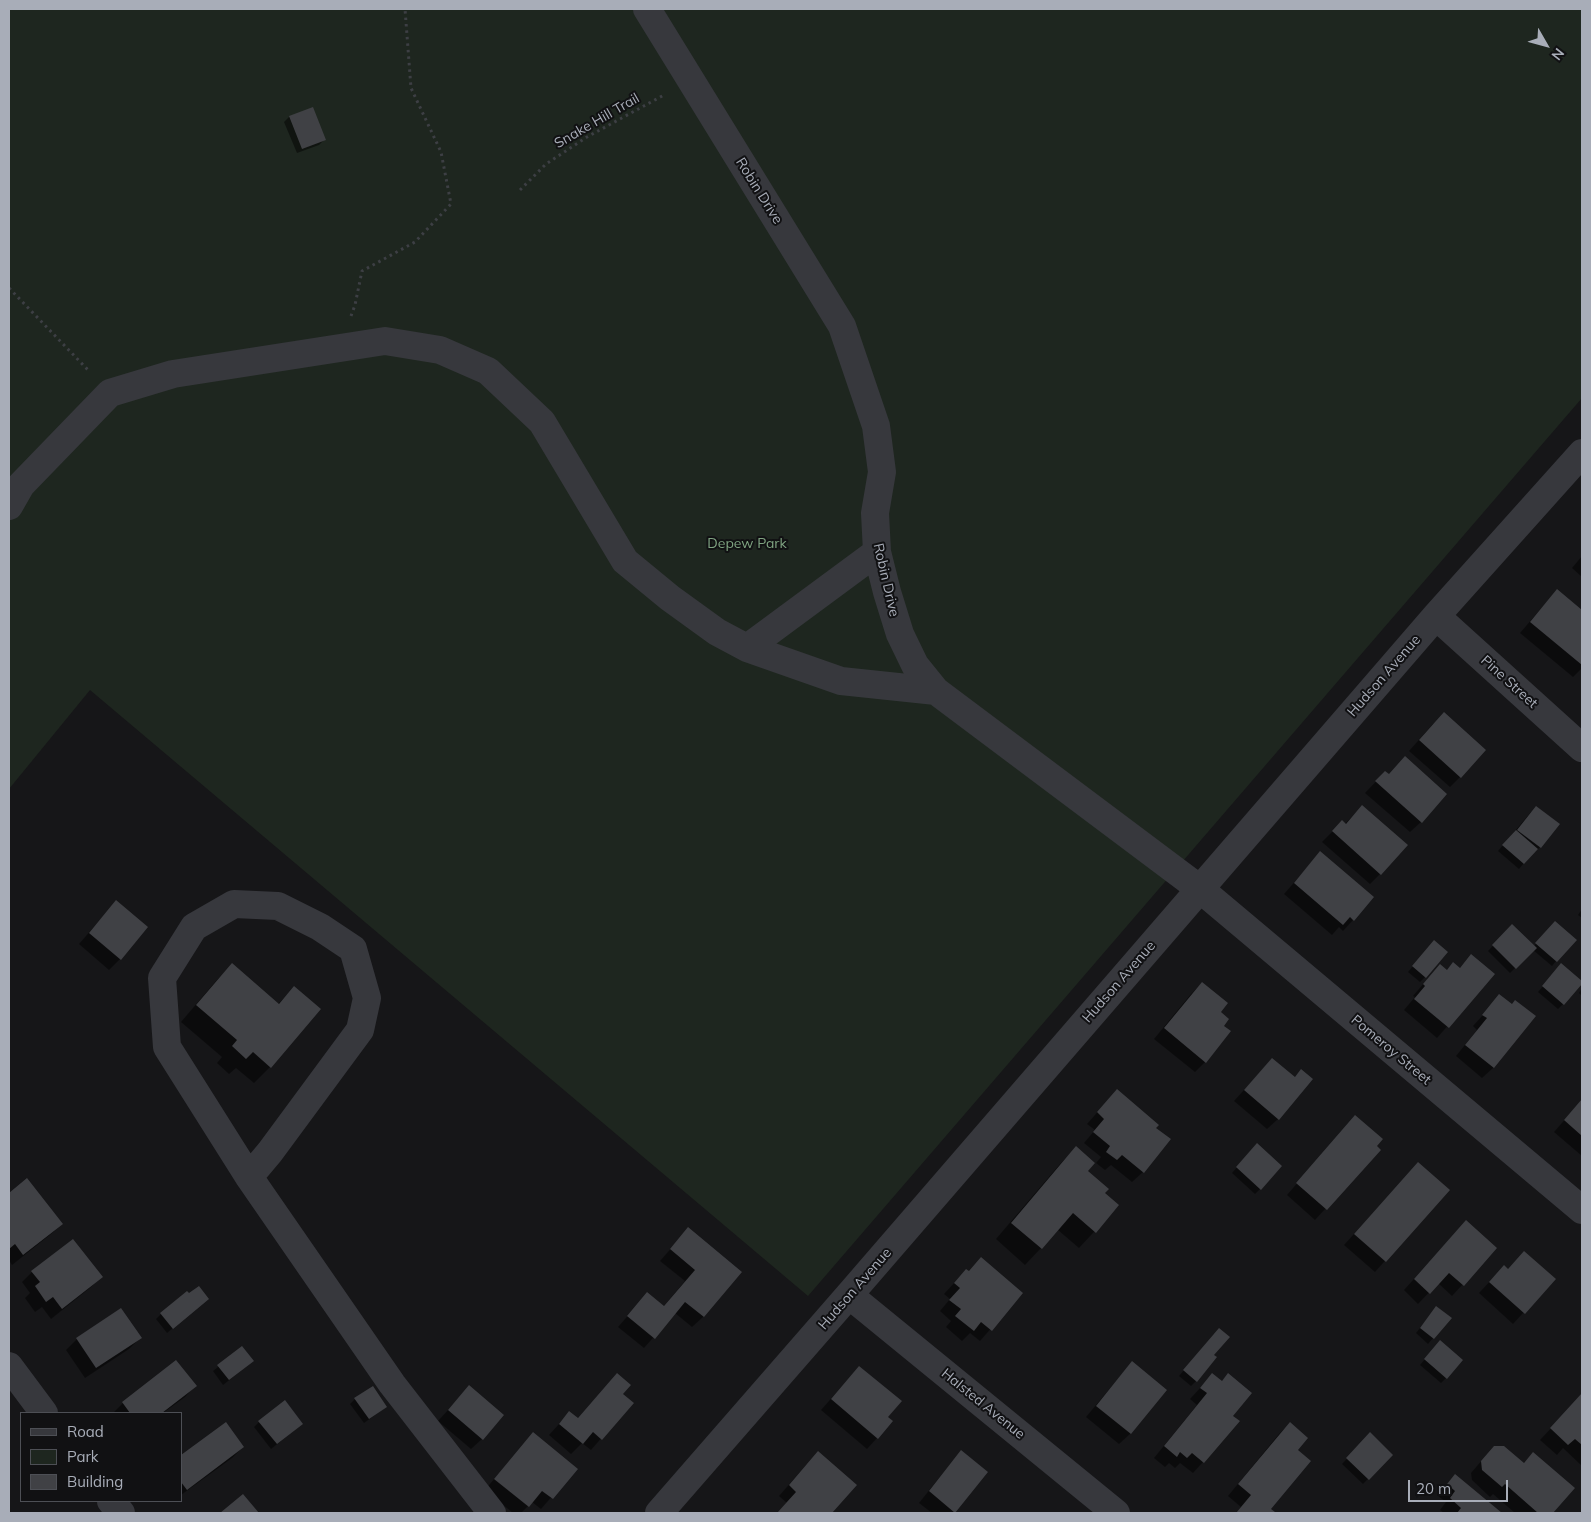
<!DOCTYPE html>
<style>
body{margin:0}
#map{position:relative;width:1591px;height:1522px;overflow:hidden;background:#161618;font-family:Mulish,sans-serif}
canvas{display:block}
.frame{position:absolute;inset:0;border:10px solid #a8adb8;pointer-events:none}
.legend{position:absolute;left:20px;top:1412px;width:162px;height:90px;box-sizing:border-box;background:#111113;border:1px solid #4d4f55;margin:0;padding:6px 9px;list-style:none;font-size:15px;color:#a8adb8}
.legend li{display:flex;align-items:center;gap:10px;height:25px}
.legend b{width:25px;border:1px solid #4d4f55}
.north{position:absolute;left:1521px;top:20px;width:50px;height:50px;-webkit-text-stroke:4px #111113;paint-order:stroke;rotate:128deg;font-size:14px;font-weight:700;line-height:20px;text-align:center;color:#a8adb8}
.north::after{content:'';display:block;margin:auto;width:18px;height:22px;background:#a8adb8;clip-path:polygon(50% 0,100% 100%,50% 72%,0 100%)}
.scale{position:absolute;left:1408px;top:1480px;width:100px;height:22px;box-sizing:border-box;border:2px solid #a8adb8;border-top:0;padding-left:6px;font-size:15px;line-height:18px;white-space:nowrap;color:#a8adb8;-webkit-text-stroke:4px #111113;paint-order:stroke}
</style>
<div id="map">
<canvas width="1591" height="1522"></canvas>
<div class="frame"></div>
<ul class="legend">
<li><b style="height:6px;background:#37383d"></b>Road</li>
<li><b style="height:14px;background:#1e261f"></b>Park</li>
<li><b style="height:14px;background:#404145"></b>Building</li>
</ul>
<div class="north">N</div>
<div class="scale">20 m</div>
</div>
<script>
const context = document.querySelector('canvas').getContext('2d');
context.lineJoin = 'round';
function fillPath(path, color) {
  context.fillStyle = color;
  context.fill(path, 'evenodd');
}
function trace(path, color, width, dash) {
  context.strokeStyle = color;
  context.lineWidth = width;
  context.lineCap = dash ? 'butt' : 'round';
  context.setLineDash(dash || []);
  context.stroke(path);
}
function label(font, color, halo, rows, align = 'center') {
  context.font = font + ' Mulish,sans-serif';
  context.lineWidth = 4;
  context.setLineDash([]);
  context.textBaseline = 'middle';
  context.strokeStyle = halo;
  context.fillStyle = color;
  for (const [text, x, y, turn = 0] of rows) {
    context.save();
    context.translate(x, y);
    context.rotate((+turn || 0) * Math.PI / 180);
    context.textAlign = isNaN(turn) ? turn : align;
    if (halo) context.strokeText(text, 0, 0);
    context.fillText(text, 0, 0);
    context.restore();
  }
}
fillPath(new Path2D(`
 M9,9H1582V398L808,1296L90,690L9,789Z`), '#1e261f');
fillPath(new Path2D(`
 M312,109L324,140L319,145L297,153L284,122L289,117Z
 M1582,556V577L1572,568Z
 M1557,590L1582,612V668L1573,677L1520,633Z
 M1433,724L1460,777L1450,787L1409,751Z
 M1385,772L1421,822L1410,832L1365,793Z
 M1362,806L1380,874L1370,884L1322,842L1342,822L1345,824Z
 M1531,812L1540,847L1535,852L1534,851L1519,869L1498,851Z
 M1320,853L1353,920L1343,931L1339,927L1332,935L1284,894Z
 M1582,909V918L1578,915Z
 M106,913L120,959L109,970L79,944Z
 M1512,926L1534,946L1550,928L1556,961L1552,966L1533,950L1510,973L1488,951Z
 M1429,947L1425,977L1420,982L1408,972Z
 M1472,955L1493,974L1437,1038L1404,1010L1415,997L1413,996L1430,976L1459,969Z
 M232,965L278,1004L294,988L270,1067L254,1083L236,1068L229,1074L217,1063L222,1057L181,1022L216,981Z
 M1557,970L1563,1004L1558,1009L1538,992Z
 M1202,983L1219,1012L1222,1026L1205,1062L1195,1072L1154,1039L1191,994Z
 M1582,988V996L1579,993Z
 M1500,996L1511,1006L1534,1016L1493,1068L1482,1078L1456,1056L1477,1030L1473,1026Z
 M1272,1059L1278,1119L1267,1129L1234,1101Z
 M1117,1090L1154,1128L1143,1172L1132,1182L1111,1165L1105,1170L1096,1163L1101,1157L1084,1143L1095,1130L1087,1124Z
 M1582,1100V1156L1554,1132Z
 M1355,1116L1379,1150L1315,1220L1287,1195Z
 M1076,1148L1086,1171L1103,1193L1118,1206L1079,1248L1058,1230L1025,1265L996,1239L1060,1164Z
 M1252,1150L1260,1189L1255,1194L1232,1173Z
 M1408,1174L1448,1190L1375,1272L1344,1245Z
 M27,1180L62,1224L51,1234L12,1265L9,1260V1194Z
 M1466,1221L1496,1248L1452,1296L1438,1283L1418,1304L1404,1290Z
 M688,1229L740,1272L703,1317L692,1327L675,1313L644,1348L618,1327L647,1294L663,1307L685,1281L660,1261Z
 M1524,1252L1554,1279L1513,1324L1479,1293L1493,1278L1507,1270Z
 M966,1270L1022,1293L980,1341L970,1333L962,1341L946,1327L951,1321L940,1311L950,1299L944,1294Z
 M32,1272L101,1277L91,1287L51,1319L42,1307L35,1312L25,1298L30,1293L22,1282Z
 M202,1304L167,1333L156,1319L161,1314Z
 M1432,1313L1450,1318L1428,1344L1416,1333Z
 M1214,1334L1212,1355L1196,1381L1191,1386L1179,1376Z
 M140,1338L129,1349L85,1378L66,1350L77,1339Z
 M1435,1347L1446,1378L1441,1383L1420,1365Z
 M242,1348L247,1366L223,1385L213,1371Z
 M176,1362L195,1386L185,1397L163,1413H113L123,1403Z
 M1132,1363L1165,1390L1130,1434L1119,1444L1086,1417L1122,1374Z
 M859,1367L886,1417L877,1438L867,1449L821,1410Z
 M617,1374L621,1394L632,1403L591,1450L582,1443L571,1454L549,1435L570,1412L577,1419Z
 M1212,1375L1221,1382L1228,1375L1231,1416L1203,1462L1193,1473L1180,1463L1175,1468L1169,1463L1165,1467L1154,1458L1197,1405L1190,1399Z
 M469,1387L482,1439L471,1449L438,1421Z
 M1582,1395V1466L1563,1448L1557,1455L1540,1440Z
 M355,1399L386,1407L364,1423L350,1404Z
 M259,1422L296,1429L271,1449L254,1427Z
 M1290,1423L1296,1450L1269,1509L1273,1512L1236,1513L1241,1507L1228,1496L1279,1434Z
 M533,1434L576,1469L541,1509L532,1502L521,1513H513L485,1490L523,1444Z
 M1370,1434L1391,1455L1363,1484L1342,1464Z
 M243,1447L232,1458L181,1495V1457Z
 M962,1452L986,1472L953,1513H932L919,1503L951,1463Z
 M1533,1453L1573,1488L1551,1513H1515L1493,1494L1490,1497L1472,1480L1471,1473L1483,1459L1523,1464Z
 M807,1464L855,1485L830,1513H777L787,1503L779,1496Z
 M1455,1475L1501,1513H1444L1440,1510L1446,1502L1437,1495Z`), '#0007');
fillPath(new Path2D(`
 M313,107L326,140L302,149L289,116Z
 M1557,589L1582,610V665L1530,622Z
 M1444,712L1486,750L1461,778L1419,740Z
 M1405,756L1447,794L1422,823L1375,781L1385,771L1389,774Z
 M1362,805L1408,845L1381,875L1332,831L1342,820L1346,824Z
 M1536,806L1560,824L1541,848L1517,830Z
 M1516,830L1538,849L1524,864L1502,845Z
 M1320,851L1374,897L1354,921L1350,917L1343,925L1294,883Z
 M116,900L148,927L121,960L89,933Z
 M1555,921L1577,940L1557,962L1535,943Z
 M1512,924L1537,948L1516,969L1492,945Z
 M1434,940L1448,952L1426,978L1412,966Z
 M1471,954L1495,974L1449,1028L1414,999L1425,986L1423,984L1440,964L1447,970L1453,962L1460,968Z
 M232,963L279,1004L294,986L321,1009L271,1068L253,1052L246,1059L232,1046L237,1040L196,1005Z
 M1561,963L1582,981V984L1564,1005L1542,986Z
 M1202,982L1228,1003L1221,1012L1229,1019L1224,1026L1231,1031L1206,1063L1164,1028Z
 M1499,994L1512,1004L1515,1000L1536,1016L1494,1068L1465,1045L1487,1018L1482,1015Z
 M1272,1058L1295,1077L1301,1069L1313,1079L1279,1120L1244,1090Z
 M1117,1089L1159,1125L1156,1128L1171,1139L1144,1173L1122,1155L1117,1160L1106,1152L1110,1146L1093,1132L1104,1119L1097,1112Z
 M1582,1099V1136L1564,1120Z
 M1355,1115L1383,1139L1377,1146L1381,1150L1327,1210L1296,1183Z
 M1257,1143L1282,1166L1261,1190L1236,1167Z
 M1076,1146L1095,1163L1088,1171L1109,1189L1105,1193L1119,1205L1096,1233L1073,1213L1042,1249L1011,1223Z
 M1418,1162L1450,1190L1386,1262L1354,1234Z
 M27,1178L63,1224L23,1255L15,1244L9,1249V1193Z
 M1466,1220L1497,1248L1464,1286L1449,1273L1430,1294L1414,1279Z
 M688,1227L742,1272L704,1317L685,1302L655,1339L627,1316L647,1292L664,1306L695,1270L670,1249Z
 M73,1239L103,1277L62,1309L53,1297L46,1302L35,1286L40,1282L31,1271Z
 M1524,1251L1556,1279L1525,1314L1489,1282L1504,1265L1508,1269Z
 M981,1257L1023,1293L992,1331L981,1322L974,1331L955,1316L961,1309L949,1300L960,1288L954,1283L966,1269L969,1271Z
 M199,1286L209,1299L173,1329L160,1313L187,1291L189,1293Z
 M1436,1306L1452,1318L1434,1339L1420,1328Z
 M121,1308L142,1338L96,1368L76,1338Z
 M1219,1328L1230,1337L1214,1355L1217,1357L1197,1382L1183,1370Z
 M1440,1340L1463,1360L1447,1379L1424,1359Z
 M242,1346L254,1361L229,1380L217,1365Z
 M176,1360L197,1386L162,1413H130L122,1402Z
 M1132,1361L1167,1390L1131,1434L1096,1406Z
 M859,1366L902,1401L888,1417L893,1421L878,1439L831,1399Z
 M617,1373L631,1385L623,1394L634,1403L602,1440L593,1432L583,1444L559,1424L569,1411L578,1418Z
 M1212,1373L1222,1381L1228,1373L1252,1393L1233,1416L1240,1421L1204,1463L1192,1453L1187,1458L1180,1452L1177,1457L1164,1446L1207,1393L1200,1388Z
 M469,1385L504,1415L483,1440L448,1410Z
 M373,1386L387,1407L369,1419L354,1398Z
 M1582,1393V1445L1575,1439L1568,1445L1550,1428Z
 M285,1400L303,1424L277,1444L258,1421Z
 M226,1422L244,1447L187,1490L181,1482V1455Z
 M1290,1422L1308,1438L1298,1450L1311,1461L1271,1509L1275,1512L1274,1513H1236L1251,1495L1238,1484Z
 M533,1432L578,1469L553,1499L542,1491L529,1507L494,1479Z
 M1370,1432L1393,1455L1369,1480L1346,1458Z
 M1494,1446H1504L1524,1463L1533,1452L1575,1488L1553,1513H1538L1505,1484L1502,1487L1482,1470L1481,1461Z
 M961,1450L988,1472L955,1513L929,1491Z
 M818,1451L857,1485L832,1513H777L796,1492L789,1485Z
 M1455,1474L1502,1513H1457L1461,1508L1450,1498L1455,1491L1447,1484Z
 M243,1494L259,1513H220Z`), '#404145');
trace(new Path2D(`
 M520,190L546,164L587,137L664,95
 M9,288L89,371
 M351,316L355,305L362,271L415,242L451,204L441,152L411,88L405,9`), '#3d3f44', 3, [2.5, 4]);
trace(new Path2D(`
 M647,9L842,326L876,426L882,472L875,513L877,552L887,592L900,634L915,665L936,691L1200,889L1582,1210
 M9,506L21,485L110,393L173,374L385,341L440,350L488,371L542,422L625,561L670,598L717,632L747,648L841,681L936,691
 M1436,616L1582,748
 M747,648L877,552
 M249,1177L270,1152L360,1030L367,998L353,949L320,927L278,906L234,904L194,927L162,978L167,1047L249,1177L392,1384L492,1513
 M849,1295L1116,1513
 M9,1366L44,1413
 M111,1501L121,1513
 M659,1513L849,1295L1436,616L1582,453`), '#37383d', 28);
label('14px', '#a8adb8', '#111113', [
 ["Snake Hill Trail",597,121,-30],
 ["Robin Drive",759,191,58],
 ["Robin Drive",886,580,77],
 ["Hudson Avenue",1384,676,-49],
 ["Pine Street",1509,682,42],
 ["Hudson Avenue",1119,982,-49],
 ["Pomeroy Street",1391,1050,40],
 ["Hudson Avenue",855,1289,-49],
 ["Halsted Avenue",983,1404,39]
]);
label('14px', '#7fa381', '#111113', [
 ["Depew Park",747,544]
]);
</script>
